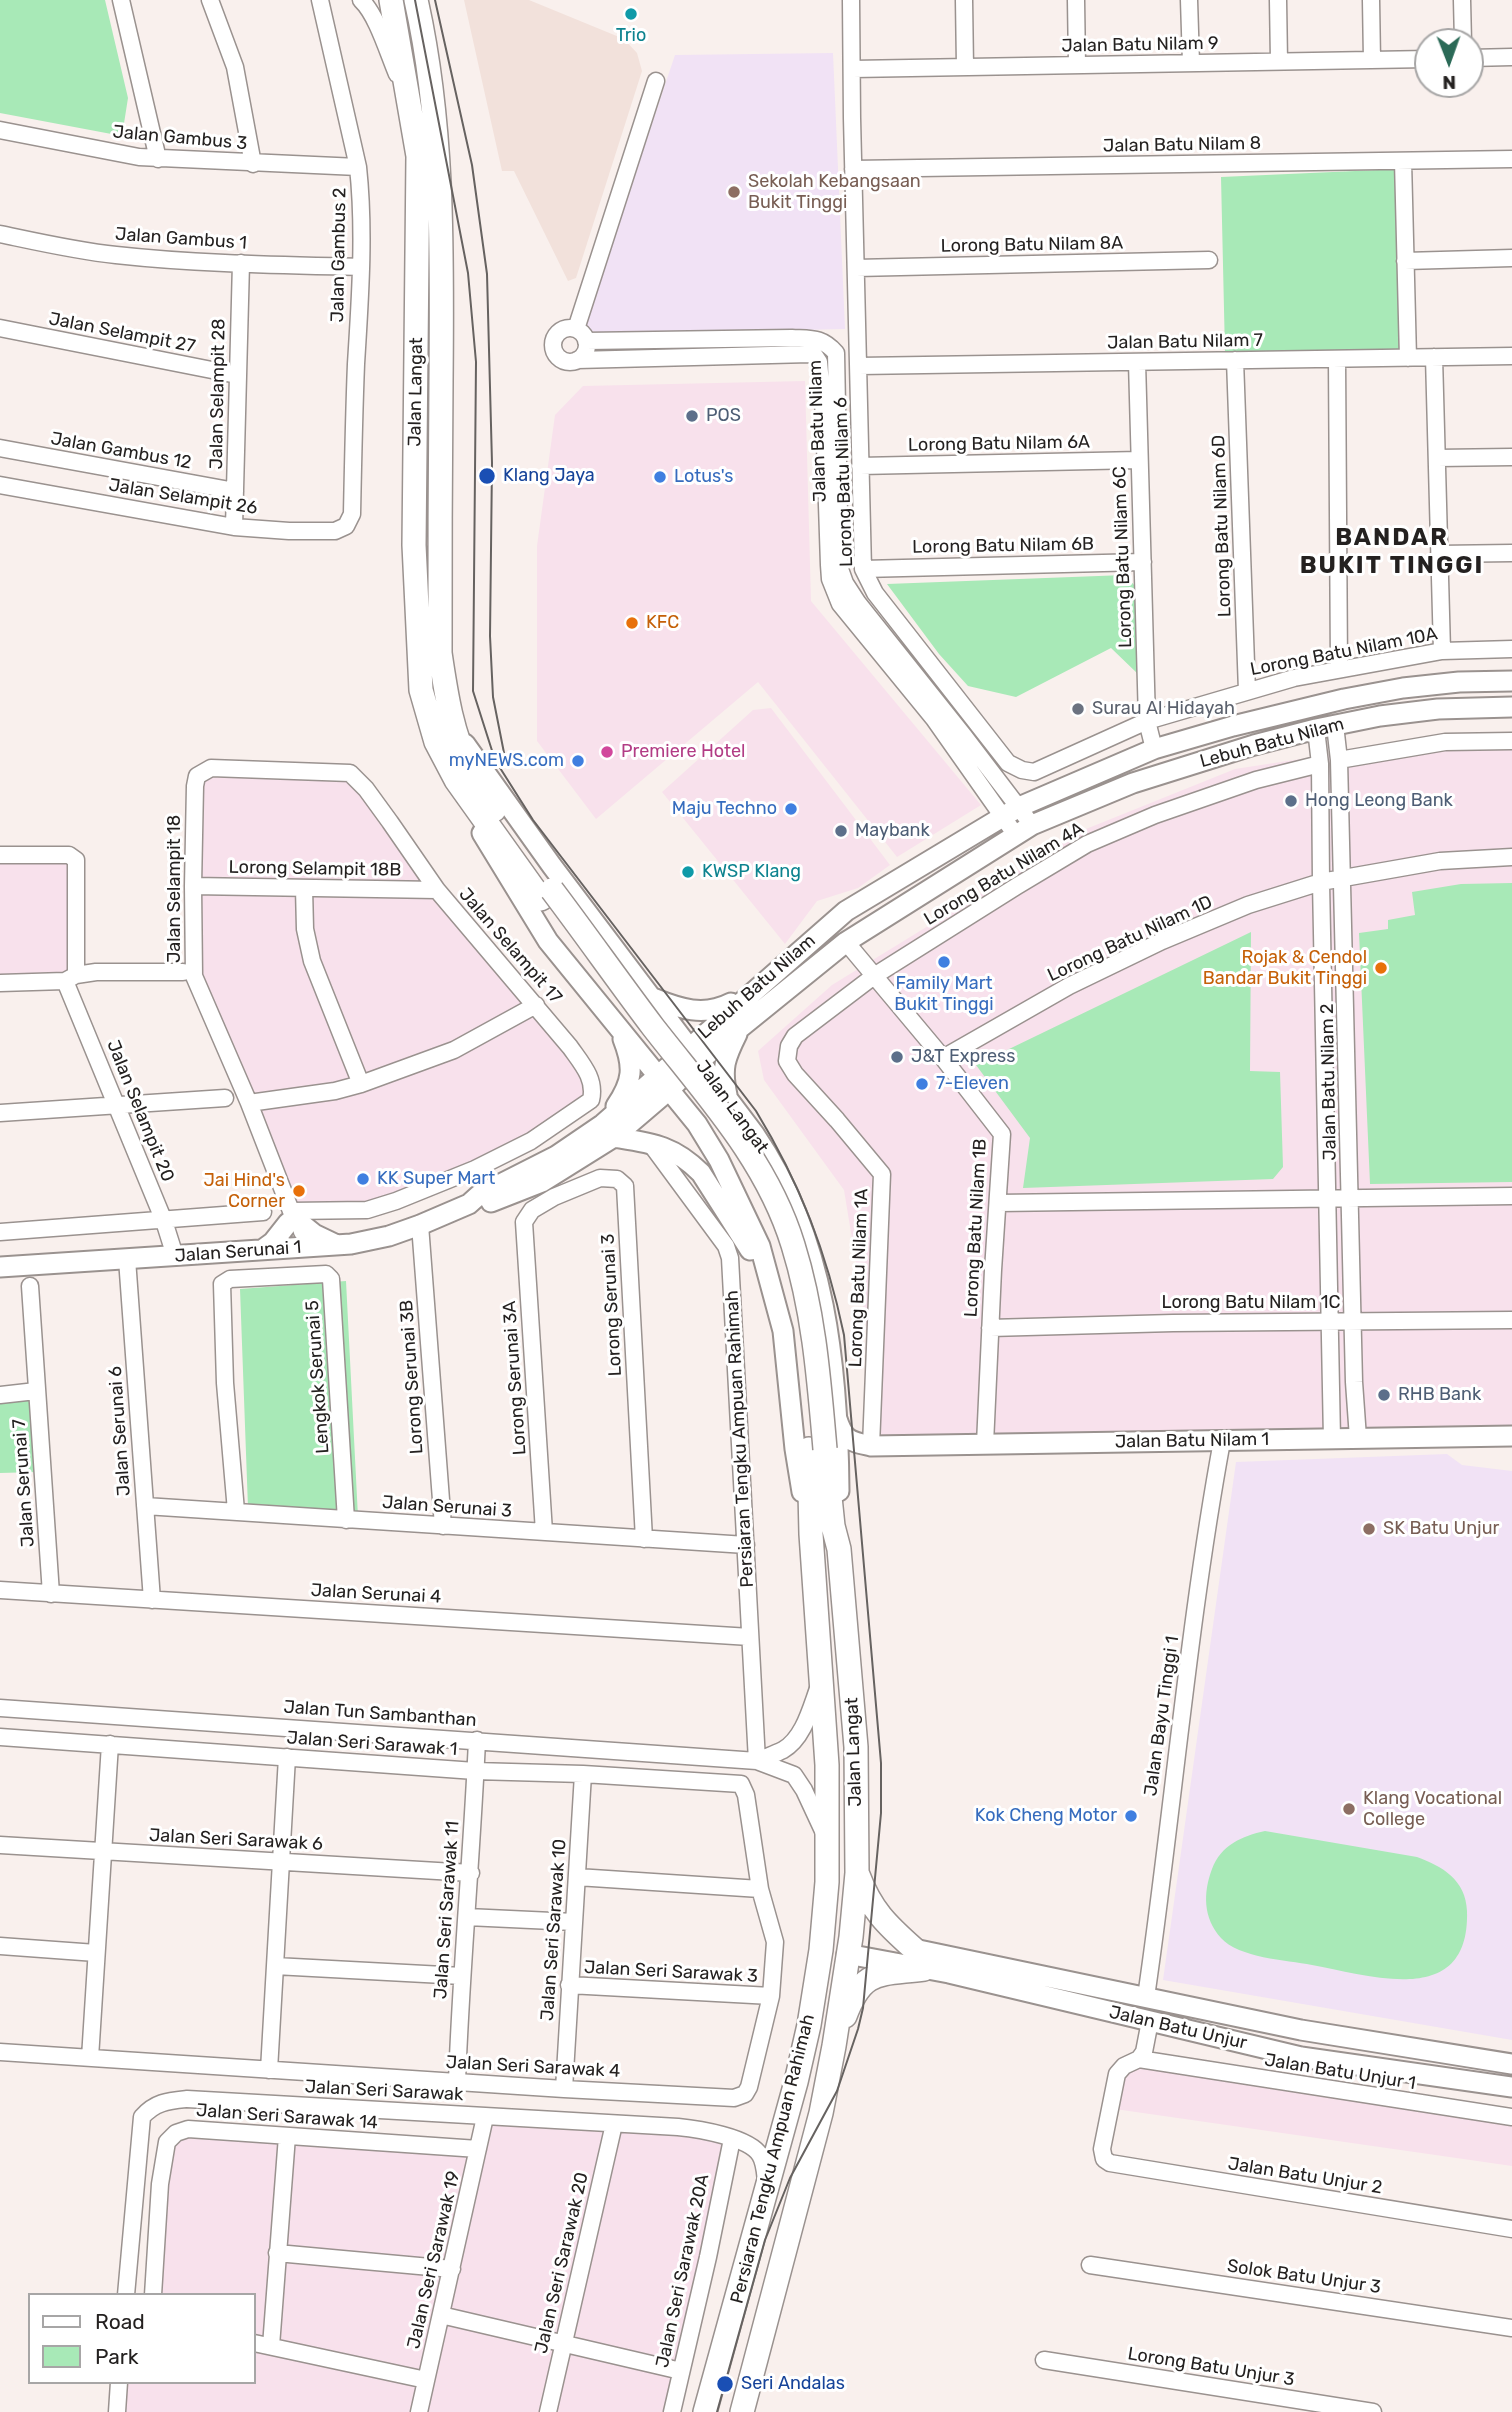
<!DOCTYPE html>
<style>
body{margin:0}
#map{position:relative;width:1512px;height:2412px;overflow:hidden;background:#f9f0ed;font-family:Rubik,sans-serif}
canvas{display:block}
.legend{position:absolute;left:28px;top:2293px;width:228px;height:91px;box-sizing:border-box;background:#fff;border:2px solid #a7a6a6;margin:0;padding:9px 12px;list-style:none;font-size:21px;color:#242120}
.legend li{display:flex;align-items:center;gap:14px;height:35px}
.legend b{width:35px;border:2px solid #a7a6a6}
.north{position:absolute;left:1414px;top:28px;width:70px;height:70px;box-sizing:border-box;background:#fff;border:2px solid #a7a6a6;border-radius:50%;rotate:179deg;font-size:19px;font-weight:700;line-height:28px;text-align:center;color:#242120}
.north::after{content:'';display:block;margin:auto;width:24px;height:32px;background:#2b6a57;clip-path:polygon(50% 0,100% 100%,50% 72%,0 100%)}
</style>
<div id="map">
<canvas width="1512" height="2412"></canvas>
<ul class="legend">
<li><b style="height:9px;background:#fff"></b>Road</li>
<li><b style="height:19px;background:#a8e9b7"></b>Park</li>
</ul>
<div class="north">N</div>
</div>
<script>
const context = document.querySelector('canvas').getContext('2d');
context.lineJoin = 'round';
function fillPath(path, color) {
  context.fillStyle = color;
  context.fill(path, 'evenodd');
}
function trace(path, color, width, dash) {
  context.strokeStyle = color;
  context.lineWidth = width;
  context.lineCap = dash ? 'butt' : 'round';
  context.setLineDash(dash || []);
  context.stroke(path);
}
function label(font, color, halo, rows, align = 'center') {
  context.font = font + ' Rubik,sans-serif';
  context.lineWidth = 6;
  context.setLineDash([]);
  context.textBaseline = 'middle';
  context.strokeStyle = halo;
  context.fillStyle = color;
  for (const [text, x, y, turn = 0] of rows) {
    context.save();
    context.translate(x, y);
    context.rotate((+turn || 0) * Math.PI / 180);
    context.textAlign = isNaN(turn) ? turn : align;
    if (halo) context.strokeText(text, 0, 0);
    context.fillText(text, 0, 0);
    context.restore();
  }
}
fillPath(new Path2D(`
 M805,381L811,601L981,805L897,857L758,682L596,819L537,741V546L555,415L583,386Z
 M771,708L890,865L858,888L817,901L785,944L662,792L753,710Z
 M1512,735V1430L882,1443L866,1324L844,1190L764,1080L758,1051L832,985L1086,829L1235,769L1444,737Z
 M214,771L348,777L588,1081V1097L572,1109L472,1165L367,1206L294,1207L198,975L201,779Z
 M0,859H66L73,864L71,970L64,975L0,978Z
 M1139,2063L1512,2121V2166L1115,2109L1120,2077Z
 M489,2122L669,2130L728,2141L668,2412H121L123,2382H254V2295H158L171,2144L188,2133L481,2153Z`), '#f8e1ec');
fillPath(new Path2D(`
 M464,0H529L624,39L637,53L642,71L576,278L568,281L514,171H502Z`), '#f2e1db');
fillPath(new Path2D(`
 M833,53L845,329L581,335L675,55Z
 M1447,1454L1462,1465L1512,1471V2040L1163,1980L1236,1462Z`), '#f1e2f5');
fillPath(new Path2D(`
 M0,0H105L128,98L122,136L0,113Z
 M1400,169L1404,353H1225L1221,177Z
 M1125,575L1135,586L1139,675L1111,648L1016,697L968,686L939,654L887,584Z
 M1512,883V1182L1370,1184L1359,933L1388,929V920L1415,915L1412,892L1461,884Z
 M1251,932L1250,1071L1280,1072L1283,1167L1273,1179L1023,1188L1030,1138L976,1065Z
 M346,1281L358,1517L248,1508L240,1289Z
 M32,1395L37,1472L0,1473V1398Z
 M1265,1831L1417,1857C1442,1866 1466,1880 1467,1911C1470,2009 1372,1976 1312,1965C1286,1960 1239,1958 1221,1938C1203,1918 1203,1893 1212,1869C1221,1845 1242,1836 1265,1831Z`), '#a8e9b7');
const minor = new Path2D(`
 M121,0L158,159
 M210,0L235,67L253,164
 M361,0C377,15 388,53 397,74
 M851,0L852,118L863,569L875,593L1008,763L1022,770L1034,772L1147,721L1294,678L1442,651L1512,649
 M964,0L965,67
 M1076,0L1077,65
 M1189,0L1191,63
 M1278,0L1279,61
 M1371,0L1372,60
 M1462,0L1463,42
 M1470,58L1512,57
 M853,69L1428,59
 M0,130L139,157L358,167
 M1403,161L1408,358
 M853,169L1512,159
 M0,234C38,242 77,251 116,255C197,264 279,265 361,267
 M1405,261L1512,258
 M856,268L1209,260
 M0,328L237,375
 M553 345a17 17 0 1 1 34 0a17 17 0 1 1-34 0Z
 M576,329L656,81
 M586,341L792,338C812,339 822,337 836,353L840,569L845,583L858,603L964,736L1032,825
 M1434,357L1442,651
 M1337,359L1339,669
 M577,360L810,354L815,356L819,362L824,415L829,565L830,579L840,604L934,719L1015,834
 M1235,360L1247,691
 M1137,362L1147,721L1154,749
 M859,366L1512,356
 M0,448L235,491
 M1437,458L1512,457
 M860,466L1139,460
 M0,485L234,527L289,531H335L346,526L352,514C353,464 354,414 356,364C360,299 365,232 358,167L320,0
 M234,527L241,263
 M1439,554L1512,553
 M863,569L1143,562
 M1335,725L1339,760L1354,1382L1358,1438
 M1316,729L1320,764L1321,882L1332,1439
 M1339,760L1445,742L1512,741
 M0,855H69L76,860V975
 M193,886L437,890
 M304,888L305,929L312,961L361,1084
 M846,942L943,1058L1002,1134L993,1270L985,1444
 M65,981L164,1221L175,1256
 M0,983L65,981L76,975L96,972H183
 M943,1058L1069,986L1162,941L1248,905L1321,882L1440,861L1512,857
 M249,1103L335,1091L361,1084L454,1050L536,1005
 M0,1113L225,1098
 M650,1143L726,1246L730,1258L757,1761
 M998,1203L1512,1196
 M291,1211L367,1210L396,1201L475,1169L531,1141L591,1100C596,1079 582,1064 570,1047L437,890L390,822L366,789L350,773L211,768L197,776L195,786L193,886L194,976L249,1103L291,1211L298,1219L302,1232
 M420,1225L443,1526
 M0,1232L263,1212
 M127,1259L152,1600
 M30,1286L51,1594
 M990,1328L1173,1323L1512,1320
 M0,1395L36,1391
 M871,1446L882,1174L837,1120L795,1074L787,1061L789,1046L795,1036L874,976L1017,886L1087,844L1155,815L1256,780L1320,764
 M145,1506L746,1545
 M236,1511L225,1383L222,1284L230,1279L326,1274L331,1279L346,1520
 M544,1532L524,1222L532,1210L554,1197L600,1178L617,1179L625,1186L644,1539
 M0,1590L750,1637
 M0,1708L757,1761L794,1775L804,1790L824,1833
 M0,1737L475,1771L583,1774L741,1784L746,1795L760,1889L775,1942L771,1996L749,2087L745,2094L734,2098L564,2089L0,2052
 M757,1761C766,1757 775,1754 783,1750C804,1738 811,1707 819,1686
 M0,1845L471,1873
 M577,1877L760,1889
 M467,1917L574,1922
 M0,1946L96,1953
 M275,1966L462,1976
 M569,1985L771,1996
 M1146,1997C1173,1812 1188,1625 1222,1441
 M90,2058L110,1744
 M1139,2059L1144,2052L1150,2021
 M269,2070L287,1757
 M457,2082C461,1968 472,1854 477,1740
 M564,2089L583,1774
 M1512,2117L1139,2059L1124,2066L1117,2074L1102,2149L1104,2159L1110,2163L1512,2229
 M277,2253L452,2269
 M1090,2265L1512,2328
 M126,2295L142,2117C155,2102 168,2101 187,2099L678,2127C698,2129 749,2137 760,2155C765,2163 765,2173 766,2182
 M153,2295L160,2184L167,2142L176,2133L188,2129L478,2149
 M441,2315L681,2371
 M254,2343L426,2380
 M271,2346L287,2136
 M1044,2360L1373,2412
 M117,2412L119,2382
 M419,2412L485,2117
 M548,2412L614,2124
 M672,2412L708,2257L732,2139`);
const major = new Path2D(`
 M465,744L552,866L755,1135C826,1239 838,1368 839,1491
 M482,833L548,941L697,1124L719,1160L760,1246L783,1331L795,1449L802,1492
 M653,998C680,1009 704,1017 731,1003
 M727,1095C721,1068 725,1058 737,1034
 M616,1106C633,1081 634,1067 623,1039
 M614,1137C651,1143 673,1145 701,1173L750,1250
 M491,1202L542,1182L614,1137L669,1090L699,1061L846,942L1032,825L1133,783L1254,745L1316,729L1380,716L1438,709L1512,707
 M299,1222L314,1234L337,1245
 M262,1250L273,1242L288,1223
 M0,1267L351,1244L389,1236L420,1225L469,1204L479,1195L556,1156L603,1124L846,911L1019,807L1154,749L1233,726L1344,699L1403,688L1459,682L1512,681
 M837,1419C844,1441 850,1441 871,1446L1512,1436
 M914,1949L1301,2030L1512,2064
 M847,1954L949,1973L1301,2057L1512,2087`);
const highway = new Path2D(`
 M391,0L418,156L414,545L421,690L436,742L456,780L541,899
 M416,0C444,125 442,254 441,382C440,472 440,563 440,653C446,694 452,734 471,772C477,785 486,797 494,810
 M858,1875C871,1910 887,1925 914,1949
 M845,2016C863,1968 880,1975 924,1969
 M705,2412L796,2082L809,2025L821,1950L827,1882V1765L811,1534L809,1449
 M742,2412L821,2113L834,2046L851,1937L857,1873L856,1747L839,1549L833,1526L825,1449`);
trace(minor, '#9a928f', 19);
trace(major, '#9a928f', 23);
trace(highway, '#9a928f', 26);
trace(minor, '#fff', 16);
trace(major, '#fff', 19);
trace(highway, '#fff', 23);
trace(new Path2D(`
 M415,0L468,273L476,362L473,691L495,760L533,820L756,1111C800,1183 827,1253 844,1335L881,1763V1813L863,2008L858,2029L837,2091L790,2178L765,2240L717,2412
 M435,0L472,165L487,274L492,463L490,636L493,697L506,763`), '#666260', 2);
const highwayBridge = new Path2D(`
 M552,890C586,935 619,982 653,1027C706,1095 767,1160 793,1245C814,1312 819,1380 825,1449`);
trace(highwayBridge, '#9a928f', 26, []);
trace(highwayBridge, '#fff', 23);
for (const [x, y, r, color] of [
 [631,14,7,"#0f9aa8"],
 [734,192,7,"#8d6e63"],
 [692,416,7,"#5c6f8a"],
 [487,476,9,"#1a4fb4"],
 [660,477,7,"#3f7fe0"],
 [632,623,7,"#e8710a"],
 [1078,709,7,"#6b7280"],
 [607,752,7,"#d1479c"],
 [578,761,7,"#3f7fe0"],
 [1291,801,7,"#5c6f8a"],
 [791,809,7,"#3f7fe0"],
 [841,831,7,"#5c6f8a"],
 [688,872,7,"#0f9aa8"],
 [944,962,7,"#3f7fe0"],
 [1381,968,7,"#e8710a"],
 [897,1057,7,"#5c6f8a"],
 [922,1084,7,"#3f7fe0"],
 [363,1179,7,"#3f7fe0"],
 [299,1191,7,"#e8710a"],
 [1384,1395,7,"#5c6f8a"],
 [1369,1529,7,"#8d6e63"],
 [1349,1809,7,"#8d6e63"],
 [1131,1816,7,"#3f7fe0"],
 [725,2384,9,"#1a4fb4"]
]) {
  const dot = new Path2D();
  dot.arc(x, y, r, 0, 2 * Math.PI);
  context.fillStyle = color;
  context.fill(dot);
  trace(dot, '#fff', 2.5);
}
label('18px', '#0d838f', '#fff', [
 ["Trio",631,36],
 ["KWSP Klang",702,872,"left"]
]);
label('18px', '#242120', '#fff', [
 ["Jalan Batu Nilam 9",1140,45,-1],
 ["Jalan Gambus 3",180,138,5],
 ["Jalan Batu Nilam 8",1182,145,-1],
 ["Jalan Gambus 1",181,239,4],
 ["Lorong Batu Nilam 8A",1032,245,-1],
 ["Jalan Gambus 2",339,255,-89],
 ["Jalan Selampit 27",122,333,11],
 ["Jalan Batu Nilam 7",1185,342,-1],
 ["Jalan Langat",416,392,-89],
 ["Jalan Selampit 28",218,394,-89],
 ["Jalan Batu Nilam",818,431,-92],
 ["Lorong Batu Nilam 6A",999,444,-1],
 ["Jalan Gambus 12",121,451,10],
 ["Lorong Batu Nilam 6",844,482,-92],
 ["Jalan Selampit 26",183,497,9],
 ["Lorong Batu Nilam 6D",1222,526,-92],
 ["Lorong Batu Nilam 6B",1003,546,-1],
 ["Lorong Batu Nilam 6C",1123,557,-92],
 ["Lorong Batu Nilam 10A",1344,652,-11],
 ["Lebuh Batu Nilam",1272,743,-15],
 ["Lorong Selampit 18B",315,869,1],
 ["Lorong Batu Nilam 4A",1004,874,-31],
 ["Jalan Selampit 18",175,889,-90],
 ["Lorong Batu Nilam 1D",1130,939,-25],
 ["Jalan Selampit 17",510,946,49],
 ["Lebuh Batu Nilam",757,987,-41],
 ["Jalan Batu Nilam 2",1329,1082,-91],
 ["Jalan Langat",732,1107,54],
 ["Jalan Selampit 20",140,1111,68],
 ["Lorong Batu Nilam 1B",976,1228,-87],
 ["Jalan Serunai 1",238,1252,-4],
 ["Lorong Batu Nilam 1A",859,1278,-88],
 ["Lorong Batu Nilam 1C",1251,1303],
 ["Lorong Serunai 3",612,1305,-93],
 ["Lengkok Serunai 5",318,1377,-94],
 ["Lorong Serunai 3B",412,1377,-94],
 ["Lorong Serunai 3A",515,1378,-94],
 ["Jalan Serunai 6",120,1431,-94],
 ["Persiaran Tengku Ampuan Rahimah",740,1439,-93],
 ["Jalan Batu Nilam 1",1192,1441,-1],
 ["Jalan Serunai 7",24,1483,-94],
 ["Jalan Serunai 3",447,1507,4],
 ["Jalan Serunai 4",376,1594,3],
 ["Jalan Tun Sambanthan",380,1714,4],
 ["Jalan Bayu Tinggi 1",1162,1716,-82],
 ["Jalan Seri Sarawak 1",372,1744,4],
 ["Jalan Langat",854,1752,-92],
 ["Jalan Seri Sarawak 6",236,1840,3],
 ["Jalan Seri Sarawak 11",447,1910,-86],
 ["Jalan Seri Sarawak 10",554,1930,-86],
 ["Jalan Seri Sarawak 3",671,1972,3],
 ["Jalan Batu Unjur",1178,2028,13],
 ["Jalan Seri Sarawak 4",533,2067,3],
 ["Jalan Batu Unjur 1",1340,2072,9],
 ["Jalan Seri Sarawak",384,2091,3],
 ["Jalan Seri Sarawak 14",287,2117,4],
 ["Persiaran Tengku Ampuan Rahimah",773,2159,-76],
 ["Jalan Batu Unjur 2",1305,2176,9],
 ["Jalan Seri Sarawak 19",434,2260,-77],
 ["Jalan Seri Sarawak 20",562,2263,-77],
 ["Jalan Seri Sarawak 20A",683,2271,-78],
 ["Solok Batu Unjur 3",1304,2277,8],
 ["Lorong Batu Unjur 3",1211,2367,9]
]);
label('18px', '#785e54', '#fff', [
 ["Sekolah Kebangsaan",748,182],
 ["Bukit Tinggi",748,203],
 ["SK Batu Unjur",1383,1529],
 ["Klang Vocational",1363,1799],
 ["College",1363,1820]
], 'left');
label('18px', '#4e5e75', '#fff', [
 ["POS",706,416],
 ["Hong Leong Bank",1305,801],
 ["Maybank",855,831],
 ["J&T Express",911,1057],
 ["RHB Bank",1398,1395]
], 'left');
label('18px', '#164399', '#fff', [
 ["Klang Jaya",503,476],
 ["Seri Andalas",741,2384]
], 'left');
label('18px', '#366cbe', '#fff', [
 ["Lotus's",674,477],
 ["myNEWS.com",564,761,"right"],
 ["Maju Techno",777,809,"right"],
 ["Family Mart",944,984,"center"],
 ["Bukit Tinggi",944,1005,"center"],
 ["7-Eleven",936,1084],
 ["KK Super Mart",377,1179],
 ["Kok Cheng Motor",1117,1816,"right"]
], 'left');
label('18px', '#c56008', '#fff', [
 ["KFC",646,623,"left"],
 ["Rojak & Cendol",1367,958],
 ["Bandar Bukit Tinggi",1367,979],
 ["Jai Hind's",285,1181],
 ["Corner",285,1202]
], 'right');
label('18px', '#5b616d', '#fff', [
 ["Surau Al Hidayah",1092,709]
], 'left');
label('18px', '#b23c85', '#fff', [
 ["Premiere Hotel",621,752]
], 'left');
context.letterSpacing = '2px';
label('bold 24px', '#242120', '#fff', [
 ["BANDAR",1392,538],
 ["BUKIT TINGGI",1392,566]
]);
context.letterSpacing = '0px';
</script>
